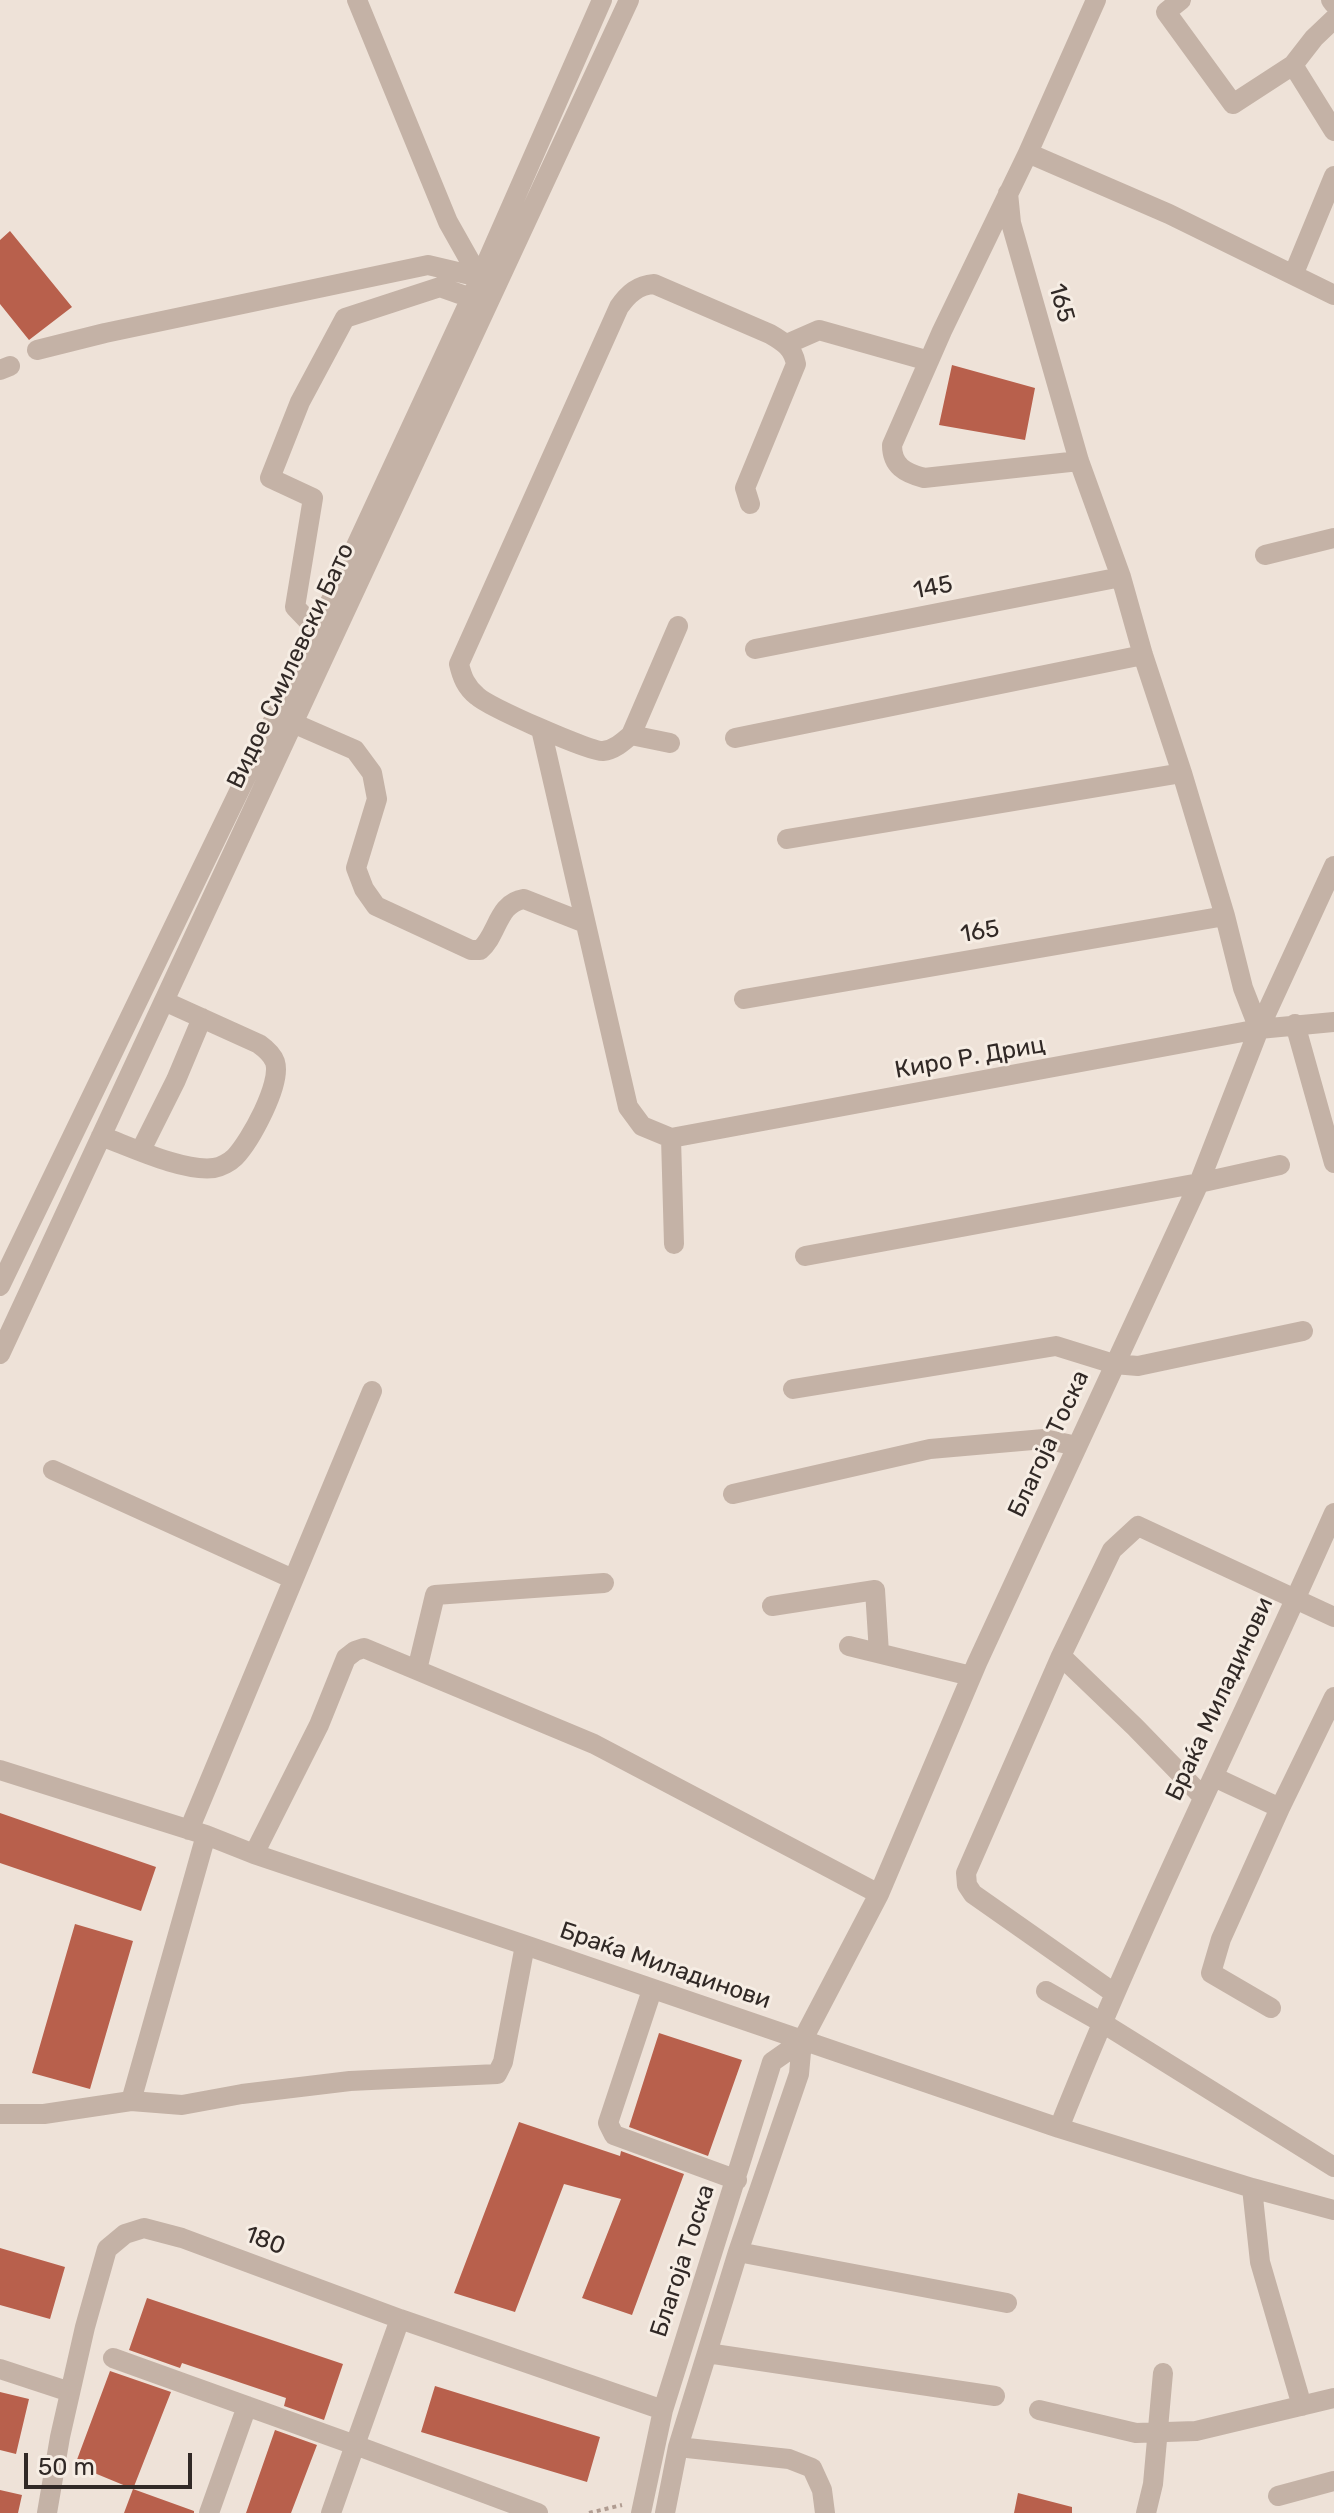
<!DOCTYPE html>
<meta charset="utf-8">
<style>
body{margin:0}
#map{position:relative;width:1334px;height:2513px;overflow:hidden;background:#eee2d8;font-family:Rubik,sans-serif}
canvas{display:block}
.scale{position:absolute;left:24px;top:2453px;width:168px;height:36px;box-sizing:border-box;border:4px solid #312926;border-top:0;padding-left:10px;font-size:24px;line-height:28px;white-space:nowrap;color:#312926;-webkit-text-stroke:6px #f6ede4;paint-order:stroke}
</style>
<div id="map">
<canvas width="1334" height="2513"></canvas>
<div class="scale">50 m</div>
</div>
<script>
const context = document.querySelector('canvas').getContext('2d');
context.lineJoin = 'round';
function fillPath(path, color) {
  context.fillStyle = color;
  context.fill(path, 'evenodd');
}
function trace(path, color, width, dash) {
  context.strokeStyle = color;
  context.lineWidth = width;
  context.lineCap = dash ? 'butt' : 'round';
  context.setLineDash(dash || []);
  context.stroke(path);
}
function label(font, color, halo, rows, align = 'center') {
  context.font = font + ' Rubik,sans-serif';
  context.lineWidth = 6;
  context.setLineDash([]);
  context.textBaseline = 'middle';
  context.strokeStyle = halo;
  context.fillStyle = color;
  for (const [text, x, y, turn = 0] of rows) {
    context.save();
    context.translate(x, y);
    context.rotate((+turn || 0) * Math.PI / 180);
    context.textAlign = isNaN(turn) ? turn : align;
    if (halo) context.strokeText(text, 0, 0);
    context.fillText(text, 0, 0);
    context.restore();
  }
}
fillPath(new Path2D(`
 M10,231L72,307L29,340L0,304V240Z
 M952,365L1035,388L1025,440L939,425Z
 M0,1813L156,1867L141,1911L0,1863Z
 M75,1924L133,1941L90,2089L32,2073Z
 M659,2033L742,2060L708,2156L629,2127Z
 M519,2122L620,2156L621,2151L684,2174L632,2315L582,2298L621,2199L564,2184L515,2312L454,2293Z
 M0,2248L65,2267L50,2319L0,2305Z
 M147,2298L343,2364L324,2420L284,2406L286,2398L182,2363L180,2368L129,2350Z
 M110,2371L171,2392L133,2489L75,2465Z
 M435,2386L600,2437L587,2482L421,2432Z
 M0,2392L29,2399L16,2454L0,2450Z
 M275,2430L317,2445L291,2513H246Z
 M133,2489L194,2511V2513H124Z
 M0,2490L22,2495L18,2513H0Z
 M1018,2493L1072,2507V2513H1014Z`), '#b8604c');
trace(new Path2D(`
 M589,2513L622,2505`), '#b09c91', 4, [4, 4]);
trace(new Path2D(`
 M357,0L448,222L479,277
 M1181,0L1166,12L1233,104L1293,65
 M1331,0L1334,4
 M1334,19L1314,38L1293,65L1334,131
 M1028,153L1169,214L1334,295
 M1008,193L1011,223L1079,461L1121,577L1143,655L1182,773L1225,916L1243,988L1259,1029
 M1294,273L1334,176
 M787,344L819,330L929,361
 M37,350L105,333L428,265L479,277
 M0,370L10,366
 M1079,461L924,478C905,473 892,466 892,445L942,331L1028,153L1096,0
 M1265,555L1334,538
 M317,630L295,607L313,498L270,478L300,402L345,318L440,287L471,298
 M755,649L1121,577
 M293,723L355,750L372,773L377,799L356,868L364,889L376,906L471,950H480C498,935 497,903 524,899L585,923
 M541,729L628,1107L642,1126L671,1138L1259,1029L1334,1022
 M631,735L678,626
 M735,738L1143,655
 M670,743L631,735C623,742 614,750 603,751C590,752 489,707 477,696C466,687 462,677 459,664L619,307C628,294 638,285 654,284L770,334C784,342 793,348 796,364L745,488L750,504
 M787,839L1182,773
 M744,999L1225,916
 M1295,1024L1334,1163
 M101,1136C131,1147 183,1172 214,1168C221,1167 230,1162 235,1157C250,1141 282,1084 275,1062C272,1054 266,1049 259,1044L164,1001
 M671,1138L674,1244
 M141,1150L176,1080L202,1018
 M805,1256L1199,1183L1280,1165
 M0,1286L317,630L471,298L602,0
 M0,1354L629,0
 M793,1389L1056,1346L1114,1364L1138,1366L1303,1331
 M53,1470L293,1579
 M733,1494L930,1449L1044,1439L1077,1446
 M772,1606L875,1590L879,1653
 M849,1646L971,1676
 M1061,1656L1112,1550L1138,1526L1334,1617
 M417,1670L435,1595L604,1583
 M0,1770L206,1835L254,1854L525,1945L1059,2128L1252,2188L1334,2210
 M1214,1777L1280,1808
 M189,1830L372,1391
 M254,1854L319,1725L346,1658L355,1651L364,1648L594,1744L879,1894
 M652,1990L608,2123L614,2135L737,2180
 M1046,1991L1101,2022L1334,2167
 M1114,1993L973,1894L967,1885L966,1873L1061,1656L1135,1727L1203,1797
 M1271,2008L1211,1973L1221,1939L1280,1808L1334,1697
 M131,2101L182,2105L242,2094L350,2081L497,2074L503,2062L525,1945
 M0,2114H44L131,2101L206,1835
 M1059,2128C1142,1919 1243,1719 1334,1513
 M1252,2188L1260,2262L1302,2406
 M738,2252L1007,2303
 M400,2319L355,2445L538,2513
 M707,2353L995,2396
 M113,2358L355,2445L331,2513
 M0,2369L70,2392
 M1039,2410L1136,2433L1196,2431L1334,2398
 M678,2447L789,2459L812,2468L822,2490L825,2513
 M1278,2496L1334,2481
 M47,2513L60,2437L85,2327L107,2249L125,2234L144,2228L182,2238L400,2319L663,2410
 M209,2513L247,2406
 M641,2513L663,2410L772,2062L802,2041
 M665,2513L678,2447L707,2353L738,2252L799,2074L802,2041L879,1894L977,1663L1199,1183L1259,1029L1334,866
 M1146,2513L1153,2484L1163,2373`), '#c4b2a6', 20);
label('24px', '#312926', '#f6ede4', [
 ["165",1061,303,74],
 ["145",933,588,-11],
 ["Видое Смилевски Бато",291,666,-65],
 ["165",980,932,-10],
 ["Киро Р. Дриц",970,1058,-10],
 ["Благоја Тоска",1049,1444,-65],
 ["Браќа Миладинови",1220,1699,-65],
 ["Браќа Миладинови",665,1966,19],
 ["180",265,2241,21],
 ["Благоја Тоска",683,2261,-72]
]);
</script>
